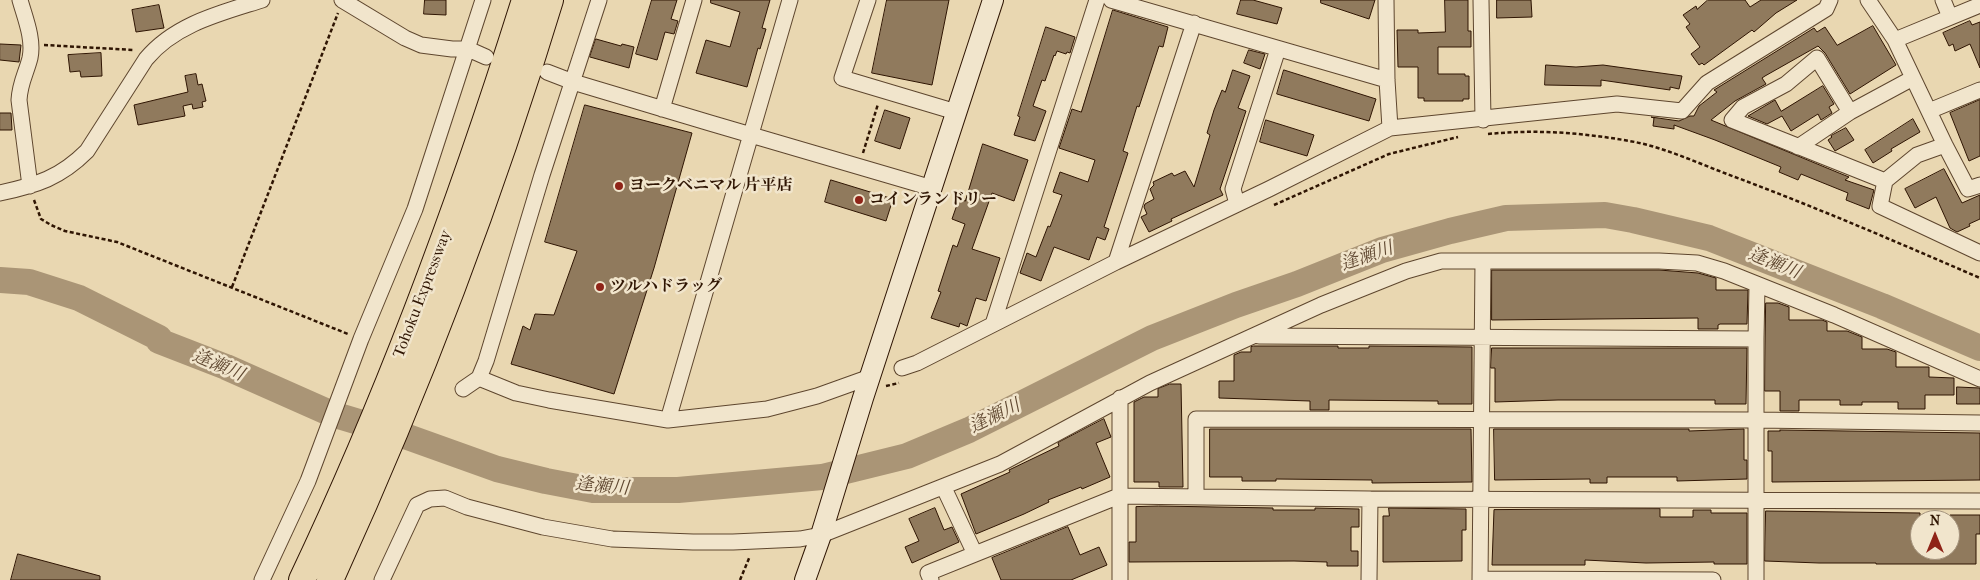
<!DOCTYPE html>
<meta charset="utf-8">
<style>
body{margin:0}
#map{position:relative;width:1980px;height:580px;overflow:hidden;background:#e9d7b1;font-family:"IM FELL French Canon",serif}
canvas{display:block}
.north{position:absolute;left:1910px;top:510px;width:50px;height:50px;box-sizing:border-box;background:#f1e5cc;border:1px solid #a3927c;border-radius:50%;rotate:0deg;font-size:14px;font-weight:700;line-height:20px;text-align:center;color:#2f1503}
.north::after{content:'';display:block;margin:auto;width:18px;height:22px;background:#8f2418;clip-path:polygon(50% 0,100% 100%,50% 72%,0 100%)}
</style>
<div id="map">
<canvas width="1980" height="580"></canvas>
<div class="north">N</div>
</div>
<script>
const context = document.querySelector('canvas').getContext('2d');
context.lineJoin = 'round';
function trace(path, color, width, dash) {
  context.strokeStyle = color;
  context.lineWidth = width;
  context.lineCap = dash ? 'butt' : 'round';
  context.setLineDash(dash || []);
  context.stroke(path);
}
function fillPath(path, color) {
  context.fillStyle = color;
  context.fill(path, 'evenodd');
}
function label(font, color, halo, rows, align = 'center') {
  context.font = font + ' "IM FELL French Canon","Noto Serif JP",serif';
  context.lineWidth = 5;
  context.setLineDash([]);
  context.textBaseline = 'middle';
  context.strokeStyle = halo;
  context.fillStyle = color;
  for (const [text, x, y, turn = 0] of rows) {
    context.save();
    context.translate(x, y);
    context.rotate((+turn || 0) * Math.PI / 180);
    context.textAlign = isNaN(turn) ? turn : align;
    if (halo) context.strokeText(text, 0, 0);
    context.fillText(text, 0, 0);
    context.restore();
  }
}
trace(new Path2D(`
 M0,280L29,282L79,298L159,338V341L226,367L332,414L402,435L497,469L546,481L593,490H678L822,477L907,456L969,430L1152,338L1236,305L1297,284L1382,250L1450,231L1506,218L1605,215L1633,220L1709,238L1882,306L1980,348`), '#aa9576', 26);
const building = new Path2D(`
 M425,0H446V15L424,14Z
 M652,0H677L671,19L678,21L674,34L665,32L657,60L636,54Z
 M711,0H770L762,28L766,29L760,49L758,48L747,87L696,73L706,40L730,47L740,12L711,3Z
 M887,0H949L932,85L872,73Z
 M1241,0H1253L1282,8L1277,24L1237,14Z
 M1321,0H1375L1369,19L1321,3Z
 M1445,0H1468V31H1471V47H1438V74H1465V76H1469V99H1463V101H1424V98H1418V67H1398L1397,30H1418V33L1445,32Z
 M1497,0H1531L1532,17L1497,18Z
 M1708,0H1745L1750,7L1761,0H1797L1776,13L1754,32L1752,30L1704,65L1702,63L1699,65L1691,54L1700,47L1686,27L1690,24L1683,15L1696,6L1697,9Z
 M159,5L164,28L136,32L132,10Z
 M1113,10L1168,27L1163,47L1159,46L1139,107L1137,106L1123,151L1128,153L1104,227L1109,229L1105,240L1097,237L1089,260L1054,247L1041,281L1020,273L1027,253L1036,257L1048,226L1050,227L1062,195L1053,192L1060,172L1088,182L1095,160L1059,148L1072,109L1081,112Z
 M1970,21L1972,25L1980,22V68L1970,44L1955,51L1953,44L1949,46L1943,33Z
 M1873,26L1896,65L1850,94L1825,53L1818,46L1765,76L1762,78L1766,84L1735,101L1711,120L1839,173L1849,177L1845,180L1874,190L1869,209L1846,200L1848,193L1801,174L1798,180L1779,172L1781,167L1715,140L1674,125V129L1653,126L1654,118L1651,117L1679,121L1690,116H1694L1699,106L1717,92L1714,90L1814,28L1817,32L1825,27L1837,45Z
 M1046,27L1075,37L1070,53L1067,52L1066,54L1057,51L1055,56L1054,55L1045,81L1042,80L1033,106L1046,111L1035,141L1014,135L1020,117L1018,116Z
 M596,39L621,46L622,44L634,47L629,68L590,57Z
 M0,44L21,45L19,62L0,60Z
 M1249,50L1265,54L1260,69L1244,63Z
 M101,53L102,76L81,77L80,71L70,72L68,55Z
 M1546,65L1576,67L1603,65L1682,76L1679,89L1670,87V90L1601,80V86L1545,85Z
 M1233,70L1250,76L1238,108L1246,111L1220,189L1223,195L1171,219L1172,221L1149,232L1141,217L1147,214L1144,207L1145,204L1154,199L1150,189L1154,185L1153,182L1172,173L1174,176L1185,171L1194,187L1210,135L1207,133L1214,110L1222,90L1225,92Z
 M1284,70L1376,99L1369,121L1277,94Z
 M196,74L198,85L202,84L206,101L202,102L203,107L193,109L192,104L183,106L185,116L138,125L134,105L188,92L185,76Z
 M1823,86L1834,104L1829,107L1832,113L1821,120L1818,114L1791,131L1782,116L1767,124L1748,116L1775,100L1781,111Z
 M1980,100V156L1969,161L1950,113Z
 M585,105L692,133L654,268L614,394L511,364L523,326L530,330L535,314L554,315L577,251L545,242Z
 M885,110L910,118L900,149L875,141Z
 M0,113H11L12,130H0Z
 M1913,119L1920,132L1891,149L1892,151L1873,163L1865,150Z
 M1266,120L1314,135L1307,156L1260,142Z
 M1846,128L1854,140L1835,151L1828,140L1832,137L1831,136Z
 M983,144L1028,160L1014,201L992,193L972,249L1000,258L986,301L976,298L967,326L960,323L959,327L931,318L941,292L938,291L953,245L957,247L965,224L952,219L959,199L965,201Z
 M1944,169L1962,203L1980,195V219L1969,224L1970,226L1957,232L1950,228L1936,197L1915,208L1905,189Z
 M831,180L893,199L886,221L825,202Z
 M1492,270H1659L1698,273L1716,278V290H1748L1747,324H1720L1718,325V329H1698V318L1492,320Z
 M1766,303H1778L1789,307V320H1822L1827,322V331H1847L1862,337V349H1887L1896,352V367H1929V377L1954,378V395H1925V409H1898V402H1862V405H1840V400H1799V411H1780V391H1765Z
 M1254,346H1338V348H1369V346L1472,347V404H1438V401L1329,400V410H1310V401L1219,398V381H1234V355L1241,352H1251V347Z
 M1492,348H1747L1746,404H1715V400H1558L1495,402V368H1491Z
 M1170,384H1181L1183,487H1159V482H1134V402L1144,397H1158V389Z
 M1957,387L1980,388V404H1957Z
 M1104,419L1111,437L1096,443L1110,477L1082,489L1081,487L1048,500L1049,502L1024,514L976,534L961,494L1010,472L1009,470L1059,446L1058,443Z
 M1210,429H1471L1472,482L1372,483V480L1276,479V481H1242V477H1210Z
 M1494,429H1689V431L1744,429V460H1747V479L1677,481V477H1607V483H1590V479L1495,480Z
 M1780,430L1980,433V480L1772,482V451H1768V431H1780Z
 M1159,506L1273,508V510H1315V508L1359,509V527H1351V551H1358V566H1327V562L1294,561L1129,562V542H1136V507Z
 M935,508L944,530L952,527L959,542L912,563L905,547L919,541L909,519Z
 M1389,508L1466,509V530H1462V561L1383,562V516H1389Z
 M1660,509V517H1693V510H1711V513H1747V564H1714V562L1646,563L1585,560V565H1492L1494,510Z
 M1766,511L1920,513V550H1950V515H1980V534H1976V564H1876V563H1819L1765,561Z
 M1068,527L1080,555L1099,547L1107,565L1071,580H1001L992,558Z
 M18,554L100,576V580H11Z`);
fillPath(building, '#907a5d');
trace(building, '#2f1503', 1);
const street = new Path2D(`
 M20,0C25,18 34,39 30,58C26,74 20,82 19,100L30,186
 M342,0L405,38L421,45L452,49H468L486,57
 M868,0L842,78L956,112
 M1111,0L1387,80
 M1386,0L1387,80L1390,128
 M1481,0L1483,120
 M1868,0L1895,40L1945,145L1968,189L1980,185
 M1943,0L1950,17
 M1895,40L1980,5
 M547,72L573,82L710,123L932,188
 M662,109L694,0
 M1929,111L1980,90
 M1850,112L1817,58L1786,84L1743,107L1732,120L1885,181
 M1945,145L1917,155L1885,181L1880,206L1980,253
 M1798,147L1850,112L1913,78
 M0,193C37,185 60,178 87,151L146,59C175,24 221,13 262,0
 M1237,204L1233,189L1278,49
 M1116,262L1194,23
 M993,324L1097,0
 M1259,336L1756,339
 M902,368L917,363L1116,262L1269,189L1390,128L1617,104L1682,111L1707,83L1826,9L1830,0
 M479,378L516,393L549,400L668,420L767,409L817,396L870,377
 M463,389L479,378L486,361L542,175L599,0
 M668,420L790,0
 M1196,497V419L1756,420L1980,423
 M975,554L1119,496L1370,499L1980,501
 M1480,579L1713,580
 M262,580L308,481L361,339L415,209L483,0
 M382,580L417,505L430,499L445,498L467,507L543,527L612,539L693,542H733L800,539L821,535L1000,464L1150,383L1321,305L1406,271L1441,261H1659L1697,263L1724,271L1834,315L1980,379
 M931,580L928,573L975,554L944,488
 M1120,580V398
 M1369,580L1370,499
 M1480,580L1483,261
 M1756,580V339L1757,285`);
const secondary = new Path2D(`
 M805,580L821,535L863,398L993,0`);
const highway = new Path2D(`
 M302,580C391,393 463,197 525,0
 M330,580C416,392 490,198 550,0`);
trace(street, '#5e462e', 17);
trace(secondary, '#2f1503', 22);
trace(highway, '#2f1503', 28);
trace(new Path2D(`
 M44,45L134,50
 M1488,134C1538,129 1586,133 1635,142C1669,149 1702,165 1735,177C1818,208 1899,243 1980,278
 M863,153L878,104
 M34,200L41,219L51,225L65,231L117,242L348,334
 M1274,205L1389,154L1458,137
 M232,287L338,13
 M886,386L899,383
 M740,580L750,556`), '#2f1503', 2.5, [4, 2.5]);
trace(street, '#f1e5cc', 15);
trace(secondary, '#f1e5cc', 20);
trace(highway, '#e9d7b1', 26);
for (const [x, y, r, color] of [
 [619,186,5,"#8f2418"],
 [859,200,5,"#8f2418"],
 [600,287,5,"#8f2418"]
]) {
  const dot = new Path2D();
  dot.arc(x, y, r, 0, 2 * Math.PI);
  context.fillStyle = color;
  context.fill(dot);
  trace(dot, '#f1e5cc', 2);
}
label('bold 16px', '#2f1503', '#f1e5cc', [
 ["ヨークベニマル 片平店",629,186],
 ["コインランドリー",869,200],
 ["ツルハドラッグ",610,287]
], 'left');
label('16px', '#2f1503', '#f1e5cc', [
 ["Tohoku Expressway",423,294,-69]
]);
label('italic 18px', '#604831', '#f1e5cc', [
 ["逢瀬川",1367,257,-19],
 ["逢瀬川",1774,264,22],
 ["逢瀬川",218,366,23],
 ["逢瀬川",995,417,-26],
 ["逢瀬川",602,487,5]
]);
</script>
